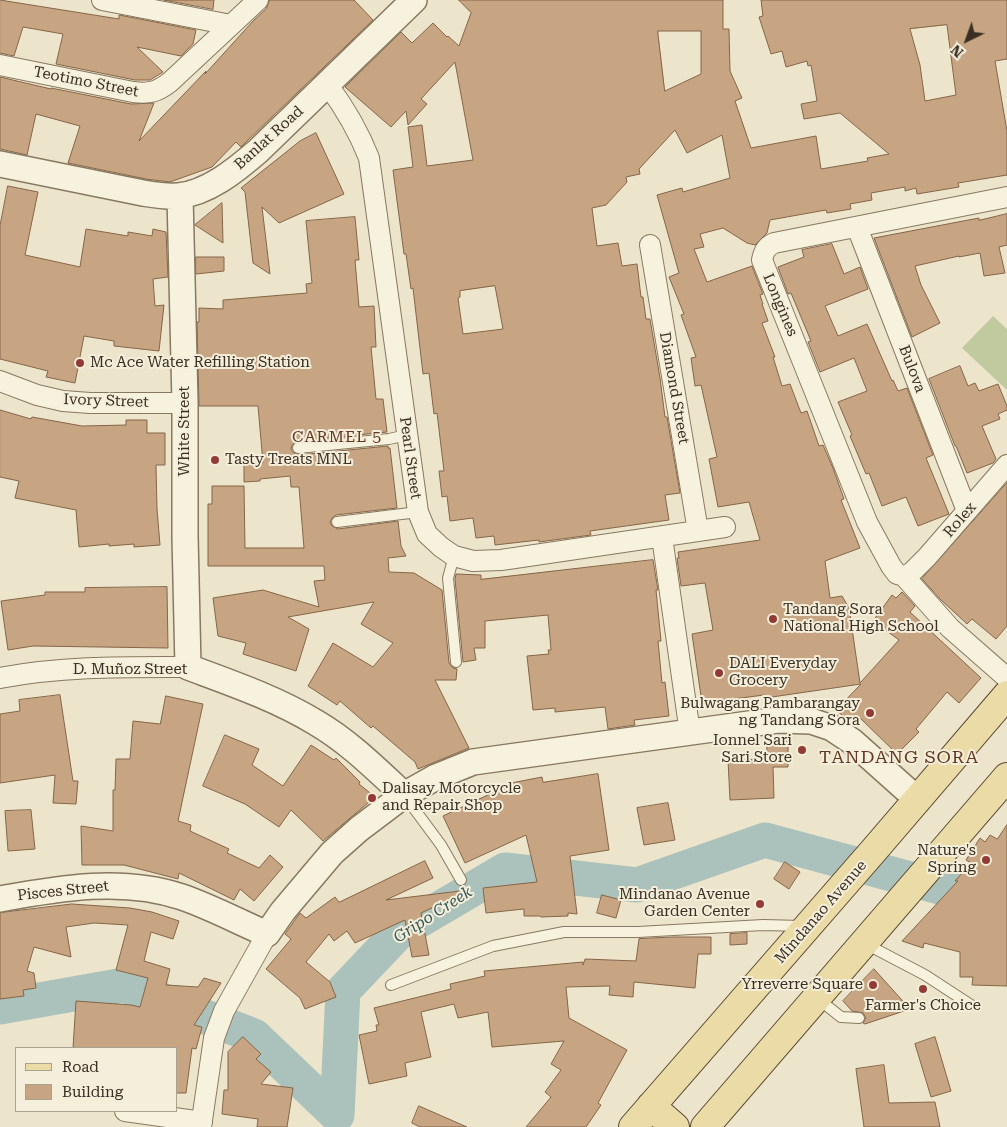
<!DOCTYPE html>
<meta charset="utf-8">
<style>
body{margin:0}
#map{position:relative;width:1007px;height:1127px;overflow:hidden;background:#ece5cb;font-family:"Roboto Serif",serif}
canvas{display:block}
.legend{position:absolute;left:15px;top:1047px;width:162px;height:65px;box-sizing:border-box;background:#f4eeda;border:1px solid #a9a290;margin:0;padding:6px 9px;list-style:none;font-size:15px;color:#392f22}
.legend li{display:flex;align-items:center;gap:10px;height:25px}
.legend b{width:25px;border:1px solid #a9a290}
.north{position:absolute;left:942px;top:15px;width:50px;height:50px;-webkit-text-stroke:4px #f4eeda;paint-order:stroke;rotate:222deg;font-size:14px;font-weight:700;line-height:20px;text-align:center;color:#392f22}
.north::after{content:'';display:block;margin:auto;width:18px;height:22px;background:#392f22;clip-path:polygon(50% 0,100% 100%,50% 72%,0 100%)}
</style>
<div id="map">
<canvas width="1007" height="1127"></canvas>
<ul class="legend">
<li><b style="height:6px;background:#ebdba6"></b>Road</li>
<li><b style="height:14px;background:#c7a583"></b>Building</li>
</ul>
<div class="north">N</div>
</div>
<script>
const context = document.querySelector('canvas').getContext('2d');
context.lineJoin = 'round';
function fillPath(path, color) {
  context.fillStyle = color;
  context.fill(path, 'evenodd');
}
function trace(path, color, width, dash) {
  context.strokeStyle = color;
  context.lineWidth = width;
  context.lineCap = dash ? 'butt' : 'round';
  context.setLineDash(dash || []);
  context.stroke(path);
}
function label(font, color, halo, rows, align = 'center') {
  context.font = font + ' "Roboto Serif",serif';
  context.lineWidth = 4;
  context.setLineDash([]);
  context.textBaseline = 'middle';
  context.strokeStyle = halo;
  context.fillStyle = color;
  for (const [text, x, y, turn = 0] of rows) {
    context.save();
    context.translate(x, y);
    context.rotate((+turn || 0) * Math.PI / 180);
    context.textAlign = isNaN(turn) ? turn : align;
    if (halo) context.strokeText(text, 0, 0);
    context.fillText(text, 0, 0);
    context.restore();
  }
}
fillPath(new Path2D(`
 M993,316L1007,329V390L962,348Z`), '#c1ca9f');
trace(new Path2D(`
 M0,1007L124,985L254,1036L337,1115L343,991L398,933L505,870L637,885L765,840L951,890L1007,901`), '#abc1bc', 35);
const building = new Path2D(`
 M0,0L119,19V15L196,30L193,44L181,56L137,47L163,72L150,80H135L56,64L63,34L23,27L14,56L0,53Z
 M164,0H214L213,9Z
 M270,0H354L373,20L248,140L241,147L236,142L212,167L170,182L146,179L68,163L80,126L36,114L27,155L0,149V77L51,89V88L131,104L154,103L139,141L206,71L205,74L253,21L266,9Z
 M459,0H723V29H729L730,71L742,98L735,101L751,148L816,136L821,169L868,161L867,158L889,154L840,113L804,119L801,104L817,101L811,65L808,66L807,61L786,67L782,51L771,54L759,17L763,16L761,0H1007V59L995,61L1007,131V175L958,183L959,187L917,194L916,188L905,191V187L871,193L872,200L850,204L851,209L827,213L826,210L770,220L767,233L755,245L747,243L723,228L700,234L704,247L694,249L707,282L752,266L763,294L760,295L763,304H762L768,321L762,323L775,357H773L782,386L790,384L801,413L807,411L819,446L823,445L833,468L844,499L841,500L860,548L825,561L830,598L842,596L849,608L860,683L899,640L873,621L892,595L896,598L902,592L915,606L910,612L981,678L959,703L947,692L916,729L919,732L897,754L858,716L851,723L836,710L861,684L765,698L764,695L702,703L692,634L713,630L705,583L681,586L677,558H679L678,552L760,540L749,502L718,507L709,459L717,457L701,385L695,386L691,358L696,357L681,315L684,314L669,277L679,273L657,195L682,188L683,192L730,178L722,135L687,153L675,130L639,169L640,174L626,177L627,182L606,205L592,208L597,246L618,243L622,266L637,264L641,297H643L646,319H650L660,378L665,417H667L680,493L665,495L669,520L590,531L591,535L539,542V540L495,545L494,536L476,538L473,518L450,521L447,496L442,497L439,471H444L437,413L434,414L429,373L423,374L413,288L411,289L406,254H404L393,170L413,167L408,127L422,125L427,166L473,160L455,62L421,99L427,104L408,125L406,111L391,127L345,87L401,32L412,43L433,23L447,37L448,36L459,46L471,13ZM947,25L956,95L925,101L920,65L910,29ZM658,31H701V74L665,91ZM495,286L503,329L463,334L458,298L460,297V291Z
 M316,133L344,194L279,223L262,207L270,274L253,263L245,192L241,188L300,141Z
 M8,186L38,192L25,255L80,267L86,229L128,236V232L152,236L153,229L166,232L168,277L153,279L155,306L164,305L159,351L114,346V341L84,336L75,383L46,377L48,371L0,359V226Z
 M222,203L223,243L195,225Z
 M1007,214V245L999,247L1005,273L984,276L980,253L959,257V256L915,266L921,285L940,323L912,337L874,238L979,218V220Z
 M355,217L359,260H355L359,307L374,306L376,347H371L376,399H383L387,432L297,441L292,445L291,449L295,454L299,455L388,446V448H390L397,508L336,515L333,517L330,522L332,526L338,529L398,521L401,546L406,556L388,558L389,572L414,573L442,590L449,663L453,668L457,669L456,680H435L469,748L418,769L415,762L373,726L371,728L340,701L337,705L308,686L333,643L373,667L393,643L361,624L374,602L288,617L309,629L296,671L243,654L246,643L218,636L213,598L263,590L319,607L314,581L325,580L324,566H208V504H212V486H244L245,548H304L299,487H291L290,476L260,479V481L244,482V464L263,463L258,406H199L197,322H199V308L223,309V300L307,293L306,284L312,283L306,221Z
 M832,244L844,274L860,267L868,289L825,306L838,336L867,324L892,381L893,380L898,391L907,388L933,455L926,458L949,514L918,526L906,497L882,506L869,473L866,474L850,436L852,435L838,402L867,391L854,358L820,372L808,342L811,341L791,293L788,294L778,267L804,257L802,250Z
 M196,257H224V271L196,274Z
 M960,366L968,386L975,383L979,391L998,384L1007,406V410L998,414L1000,419L982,426L996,459L993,463L967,473L956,446H955L929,379Z
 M0,410L31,419L32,417L82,426L126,425V420H147V433H165V465H156L157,509L160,545L134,547V544L109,546V544L79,547L76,510L15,498L19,481L0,477Z
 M1007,483V626L996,639L972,619L967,624L941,600L922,579Z
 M653,560L658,590H656L661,641H658L662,683L665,682L669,716L634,720L635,725L608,729L605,707L555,712V708L533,710L527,656L549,654L548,650H551L548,615L485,621V648H474L476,660L463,662L455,579L456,574L481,575V579Z
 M167,587L168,648L33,646L8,650L1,601L45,595V592H85V588Z
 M60,695L73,781H78L76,804L53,803L55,775L0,783V714L20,711L19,700Z
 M166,696L203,704L178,821L191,825L190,831L229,849L227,853L259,868L270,855L283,867L254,901L240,889L234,900L179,873L178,879L124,865H82L81,826L113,831V790H115L116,759H130L133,721L160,724Z
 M225,735L259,749L252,765L283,786L311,745L334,760L336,758L360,782L359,784L375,797L323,841L291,810L279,827L245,804L203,786Z
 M767,741H788V767H773L774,798L730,800L728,760L767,759Z
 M598,774L609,850L570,856L577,914L568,913V916L541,917L540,916H524V909L486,913L483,888L537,882L526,835L465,863L443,816L507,786L506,784L542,777L543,782Z
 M668,803L675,840L644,845L637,808Z
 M31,810L35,849L8,851L5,811Z
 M1007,825V986L972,985L973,977H960V952L924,943L923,948L902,941L958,881H955L971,863L966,860L980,838L985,842L990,835L997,839Z
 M425,861L433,878L386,900L460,891L461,894L421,913L429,955L412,957L405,920L355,943L347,931L334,941L329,934L306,962L330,982L336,997L305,1009L300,998L266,969L291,939L285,934L300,913L306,918L335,897L339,902Z
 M785,862L800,872L789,889L774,879Z
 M602,895L621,900L616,918L597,913Z
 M72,904L130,908L152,912L179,921L173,939L151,932L144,961L170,969L166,985L198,987L204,978L221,983L194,1025L202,1027L196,1049L192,1048L186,1093H176V1048H73L76,1001L131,1005L140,1007L148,978L116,970L128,925L94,923L66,927L71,957L34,947L27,971L34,973L36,988L23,990L24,996L0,999V913Z
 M747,933V944L730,945V934Z
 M672,937H711V954H698L695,988L634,982L633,997L609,995L610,986L566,987L569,1018L627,1050L598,1103L601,1105L586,1127H526L551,1097L545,1092L561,1070L551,1064L564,1041L492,1047L488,1012L458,1018L454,1004L421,1012L431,1057L405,1063L407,1076L369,1084L359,1035L377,1031L376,1025H379L374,1008L451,989L450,984L485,976L484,971L583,962V965L585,959L636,961L639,939Z
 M874,969L910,1009L865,1024L863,1023L866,1018L863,1013L852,1011L843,1001Z
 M243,1037L261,1054L256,1059L271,1072L261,1084L293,1088L287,1127H257L258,1119L222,1114L224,1090H228V1052Z
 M935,1037L951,1091L931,1097L915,1044Z
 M884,1065L889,1103L935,1102L940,1127H864L856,1069Z
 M419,1106L467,1127H420L412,1123Z`);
fillPath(building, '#c7a583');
trace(building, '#856547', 1);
const service = new Path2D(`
 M298,448L389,439L407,435
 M337,522L418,512
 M454,556L448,578L456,662
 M404,795L441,845L461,880
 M864,943L925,975L971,1005
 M391,985L493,946L564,932H638L763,925L802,926
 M817,998L841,1017L859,1018`);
const minor = new Path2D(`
 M102,0L231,25
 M0,65L133,92C150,94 157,92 170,82L258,0
 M327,84C345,108 358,130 369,158L418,512L427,534L441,547L454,556L473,561L501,560L725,527
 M1007,197L774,243C766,247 764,251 762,260L867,522L891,566L897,574L904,576L911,573L927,557L1007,465
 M857,227L967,511
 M650,245L698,531
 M0,381L37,395L63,401L90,403H185
 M662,537L690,733
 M904,576L950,628L1007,678
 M0,678C62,666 126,667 188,667
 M125,1111L202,1122
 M201,1127L214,1038L224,1011L267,934`);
const tertiary = new Path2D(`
 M0,164L143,193C155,195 166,197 178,196C208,193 236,170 258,151L414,0
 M180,196L185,403V536L188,667C231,683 275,698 315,722C348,741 376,769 404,795
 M0,899C60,888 123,877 182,897C211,907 239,922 267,934L283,911L332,853L359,829L404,795L436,777L473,762L778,720L811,721L832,728L853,742L918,800`);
const primary = new Path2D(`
 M651,1106L675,1127
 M633,1127L875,849L1007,695
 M705,1127L1007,777`);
trace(service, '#887860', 12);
trace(minor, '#887860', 22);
trace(tertiary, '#887860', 28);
trace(primary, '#564733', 30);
trace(service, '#f7f2de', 10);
trace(minor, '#f7f2de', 20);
trace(tertiary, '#f7f2de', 25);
trace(primary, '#ebdba6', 28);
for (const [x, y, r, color] of [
 [80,363,5,"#923b34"],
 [215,460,5,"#923b34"],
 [773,619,5,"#923b34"],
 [719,673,5,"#923b34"],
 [870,713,5,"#923b34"],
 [802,750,5,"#923b34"],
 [372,798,5,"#923b34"],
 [986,860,5,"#923b34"],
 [760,904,5,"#923b34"],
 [873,985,5,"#923b34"],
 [923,989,5,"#923b34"]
]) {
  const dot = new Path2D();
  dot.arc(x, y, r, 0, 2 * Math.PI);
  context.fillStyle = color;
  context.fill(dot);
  trace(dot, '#f4eeda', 2);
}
label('15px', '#392f22', '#f4eeda', [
 ["Teotimo Street",86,82,11],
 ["Banlat Road",269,138,-42],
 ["Longines",780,305,67],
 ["Bulova",912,369,69],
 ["Diamond Street",674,388,80],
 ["Ivory Street",106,401,2],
 ["White Street",185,431,-90],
 ["Pearl Street",410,458,82],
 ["Rolex",960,520,-49],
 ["D. Muñoz Street",130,670],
 ["Pisces Street",63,891,-6],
 ["Mindanao Avenue",821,912,-49]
]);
label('15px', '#392f22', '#f4eeda', [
 ["Mc Ace Water Refilling Station",90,363],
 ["Tasty Treats MNL",225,460],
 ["Tandang Sora",783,610],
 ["National High School",783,627],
 ["DALI Everyday",729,664],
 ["Grocery",729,681],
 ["Bulwagang Pambarangay",860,704,"right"],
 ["ng Tandang Sora",860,721,"right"],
 ["Ionnel Sari",792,741,"right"],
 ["Sari Store",792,758,"right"],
 ["Dalisay Motorcycle",382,789],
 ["and Repair Shop",382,806],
 ["Nature's",976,851,"right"],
 ["Spring",976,868,"right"],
 ["Mindanao Avenue",750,895,"right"],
 ["Garden Center",750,912,"right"],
 ["Yrreverre Square",863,985,"right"],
 ["Farmer's Choice",923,1006,"center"]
], 'left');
context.letterSpacing = '1px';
label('16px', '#633725', '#f4eeda', [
 ["CARMEL 5",337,437]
]);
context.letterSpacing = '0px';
label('italic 16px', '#335758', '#f4eeda', [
 ["Gripo Creek",433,915,-33]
]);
context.letterSpacing = '1px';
label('18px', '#633725', '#f4eeda', [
 ["TANDANG SORA",899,758]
]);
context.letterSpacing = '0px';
</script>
